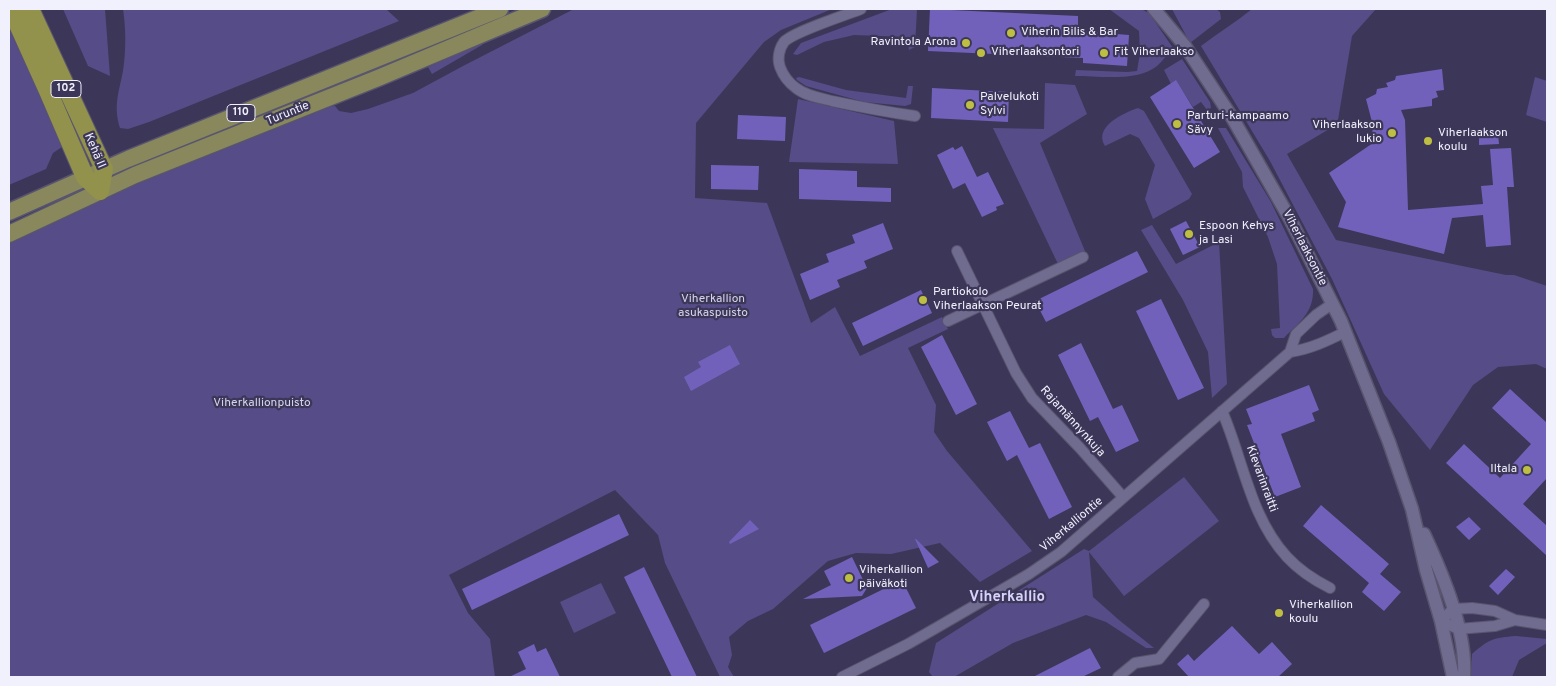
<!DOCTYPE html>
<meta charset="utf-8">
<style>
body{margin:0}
#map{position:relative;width:1556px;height:686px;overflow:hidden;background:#3c3758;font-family:Overpass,sans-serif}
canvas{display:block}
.frame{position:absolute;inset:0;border:10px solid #f1f0fd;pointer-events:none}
</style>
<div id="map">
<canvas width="1556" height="686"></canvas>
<div class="frame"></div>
</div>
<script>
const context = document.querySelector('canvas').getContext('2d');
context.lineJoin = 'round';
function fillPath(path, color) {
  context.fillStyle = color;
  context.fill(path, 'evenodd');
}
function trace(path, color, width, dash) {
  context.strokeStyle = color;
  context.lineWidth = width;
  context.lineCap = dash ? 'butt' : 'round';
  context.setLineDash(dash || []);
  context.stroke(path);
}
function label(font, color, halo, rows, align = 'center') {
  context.font = font + ' Overpass,sans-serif';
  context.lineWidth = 4.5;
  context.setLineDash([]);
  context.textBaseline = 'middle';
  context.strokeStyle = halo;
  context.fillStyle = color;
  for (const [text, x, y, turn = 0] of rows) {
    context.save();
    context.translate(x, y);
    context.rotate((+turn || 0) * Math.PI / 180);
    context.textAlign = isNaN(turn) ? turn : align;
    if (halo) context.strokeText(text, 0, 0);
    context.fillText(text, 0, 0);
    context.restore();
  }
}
fillPath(new Path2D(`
 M63,9H105L110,76L88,66Z
 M123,9H386L399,21L149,122L128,129L120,128C113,106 119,92 123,71C126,50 126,29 123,9Z
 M574,9H832L781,30L764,42L696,123L695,198L767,203L811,323L835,307L860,356L942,317L948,329L908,348L936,405L934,432L947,451L1032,551L980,582L940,543L891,554L856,553L828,561L773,609L748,621L729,637L732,655L728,667L734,677H720L665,563L658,535L615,490L449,575L468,613L490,639L495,677H9V239L133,183L324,107L335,106L339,111L351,113L368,109L413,93L463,66Z
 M892,9H917L915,47L909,50L906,37L854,35L824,42L797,55L793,54L801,43Z
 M1109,9H1141L1149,13L1173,48C1168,53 1163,61 1157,66C1138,82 1099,76 1075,76L1076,70L1127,72L1137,71L1140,53L1139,31Z
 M1172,9H1216L1220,12L1221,19L1190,43Z
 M1252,9H1376L1352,36L1338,120L1331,128L1287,154L1336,240L1506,275H1514L1547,286V369L1536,364L1498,367L1473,385L1430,450L1384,394L1332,279L1270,161L1201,46C1218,33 1236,22 1252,9Z
 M9,28L59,134L62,147L53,153L46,169L9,185Z
 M484,42L482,45L432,74L428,67Z
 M1182,59L1210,102L1211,108L1207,110L1201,102L1193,107L1176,81L1171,84L1164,70Z
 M799,77L846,90L906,98L908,86H913L911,104L905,106L864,102L806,86L797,80L796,78Z
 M1535,77L1547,81V122L1526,115Z
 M1045,83L1075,85L1087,114L1040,143L1085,251L1058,264L993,128L1044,129Z
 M798,99L894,121L898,164L789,162Z
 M1138,108L1144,111L1192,194L1189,199L1153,219L1145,199L1155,165L1139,138L1130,134L1105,146C1093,127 1123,113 1138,108Z
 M1218,128H1226L1271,202L1313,289C1314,313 1299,322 1284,338H1275L1272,335L1271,329L1280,328L1277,264L1268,237L1243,187L1242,172Z
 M1152,225L1176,264L1219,242L1227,384L1212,398L1208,352L1183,300L1141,230Z
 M1184,477L1219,521L1124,596L1089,552L1093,597L1119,620L1154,648H1146L1106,622L1086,615L1013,643L954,677H933L929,672L936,643L1084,549L1089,551Z
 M601,583L616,613L574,633L560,602Z
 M1516,636L1547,639V643L1519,660L1512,677H1471L1472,654C1489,639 1493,638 1516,636Z`), '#564c87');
fillPath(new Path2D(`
 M930,9L1078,16V31L1129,35L1127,66L1083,63V58L928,51Z
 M1442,69L1444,90L1436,91L1438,97L1432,99V106L1401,110L1405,120L1408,210L1483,204L1481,186L1493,185L1490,149L1511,148L1514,187H1507L1511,245L1486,247L1483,215L1452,218L1444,254L1338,227L1346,202L1329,173L1373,143L1372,122L1366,99L1376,94L1377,89L1388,87L1386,83L1395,80L1396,76Z
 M1176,80L1220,152L1194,168L1150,97Z
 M932,88L1009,92L1008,122L931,118Z
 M738,115L786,117L785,141L737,139Z
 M1498,134L1499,144L1479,145V135Z
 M962,146L977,177L988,172L1004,204L996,207L997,210L982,217L965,183L953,189L937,155L953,147L955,150Z
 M711,165L759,166L758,190L711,189Z
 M799,169L857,171V187L891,188V202L799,199Z
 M1186,221L1200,247L1183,255L1170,229Z
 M883,223L893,249L864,261L867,268L837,280L840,287L810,300L800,274L829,262L826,254L855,243L852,235Z
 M1137,251L1148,272L1046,322L1035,301Z
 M921,290L932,313L863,346L852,323Z
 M1161,299L1204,388L1178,400L1136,311Z
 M942,335L977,404L956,415L921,347Z
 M1081,343L1113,409L1122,405L1139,441L1116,452L1098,417L1090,421L1058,355Z
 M730,345L740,364L691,391L684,377L701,367L698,362Z
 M1309,385L1319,410L1312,413L1315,421L1281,434L1301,487L1275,497L1247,425L1252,424L1246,409Z
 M1510,389L1547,423V478L1523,504L1547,526V556L1446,463L1464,444L1500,478L1531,444L1492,408Z
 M1010,411L1029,448L1040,443L1072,507L1049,519L1017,455L1007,461L987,422Z
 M1321,505L1389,564L1380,574L1401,592L1384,611L1362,592L1369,583L1303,526Z
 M619,514L629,535L472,610L462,589Z
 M1469,517L1481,529L1469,540L1456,527Z
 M750,520L759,529L730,544L729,542Z
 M915,539H916L939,562L928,568Z
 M852,557L867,588L862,596L803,599L831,585L824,571Z
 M644,567L697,677H672L624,577Z
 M1506,569L1515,577L1498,595L1489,586Z
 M902,580L916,608L824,653L810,625Z
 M1232,626L1259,654L1272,642L1292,664L1278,677H1189L1177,664L1188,654L1194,661Z
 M534,644L537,652L546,648L560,677H509L526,669L518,652Z
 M1090,648L1101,668L1082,677H1033Z`), '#7261bb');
const minor = new Path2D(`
 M861,9C846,15 793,32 784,42C779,49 777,59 780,67C783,75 789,83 796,88C806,96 820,98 832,101C860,107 887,112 915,116
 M957,251L1016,373L1032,398L1080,448L1123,497
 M948,321L1083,257
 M1290,352L1296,334L1316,315L1332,304
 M1222,411C1243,459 1250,517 1287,557C1299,570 1314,580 1330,588
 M1515,620L1495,626L1458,629L1441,621L1453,609L1472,608L1495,611L1515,620L1547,625
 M842,677L908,644L936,628L1029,574L1061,552L1290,352C1310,349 1327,341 1345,332
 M1118,677L1135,663L1159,659L1204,604`);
const tertiary = new Path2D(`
 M1154,9L1185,46L1233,119L1290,219L1341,321L1389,442L1412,509L1426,570L1441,621L1453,677
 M1424,534C1443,575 1467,632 1464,677`);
const primary = new Path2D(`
 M9,212L128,159L500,9
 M9,234L135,175L378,78L542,9`);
const trunk = new Path2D(`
 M11,9L48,91L85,177L100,191
 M30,9L104,169L100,191`);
trace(minor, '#59556e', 12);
trace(tertiary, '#59556e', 15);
trace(primary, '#59556e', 19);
trace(trunk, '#59556e', 20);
trace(minor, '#706c90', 10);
trace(tertiary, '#706c90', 12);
trace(primary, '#89885d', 16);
trace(trunk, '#92924c', 18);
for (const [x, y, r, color] of [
 [1011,33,5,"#bebf42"],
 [966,43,5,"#bebf42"],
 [981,53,5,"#bebf42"],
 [1104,53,5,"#bebf42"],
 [970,105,5,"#bebf42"],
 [1177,124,5,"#bebf42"],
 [1392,133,5,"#bebf42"],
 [1428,141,5,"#bebf42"],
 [1189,234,5,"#bebf42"],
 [923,300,5,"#bebf42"],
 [1527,470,5,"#bebf42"],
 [849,578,5,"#bebf42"],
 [1279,613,5,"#bebf42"]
]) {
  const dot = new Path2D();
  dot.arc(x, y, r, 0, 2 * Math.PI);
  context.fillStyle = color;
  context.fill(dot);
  trace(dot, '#3c3758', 2);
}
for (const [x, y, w] of [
 [66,89,30],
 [241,113,28]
]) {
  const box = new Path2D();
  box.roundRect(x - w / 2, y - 8.5, w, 17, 4);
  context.fillStyle = '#3c3758';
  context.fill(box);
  trace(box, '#f1f0fd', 1);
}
label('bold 11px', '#f1f0fd', null, [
 ["102",66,89],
 ["110",241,113]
]);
label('12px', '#f1f0fd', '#3c3758', [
 ["Viherin Bilis & Bar",1021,33],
 ["Ravintola Arona",956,43,"right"],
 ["Viherlaaksontori",991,53],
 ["Fit Viherlaakso",1114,53],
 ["Palvelukoti",980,98],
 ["Sylvi",980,112],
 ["Parturi-kampaamo",1187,117],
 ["Sävy",1187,131],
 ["Viherlaakson",1382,126,"right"],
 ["lukio",1382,140,"right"],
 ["Viherlaakson",1438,134],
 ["koulu",1438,148],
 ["Espoon Kehys",1199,227],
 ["ja Lasi",1199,241],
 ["Partiokolo",933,293],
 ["Viherlaakson Peurat",933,307],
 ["Iltala",1517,470,"right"],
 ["Viherkallion",859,571],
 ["päiväkoti",859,585],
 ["Viherkallion",1289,606],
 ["koulu",1289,620]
], 'left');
label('12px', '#f1f0fd', '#3c3758', [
 ["Turuntie",288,114,-22],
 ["Kehä II",94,151,67],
 ["Viherlaaksontie",1304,248,63],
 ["Rajamännynkuja",1072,422,48],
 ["Kievarinraitti",1261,479,70],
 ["Viherkalliontie",1072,525,-40]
]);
label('12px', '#d6d4ec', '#3c3758', [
 ["Viherkallion",713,300],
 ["asukaspuisto",713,314],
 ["Viherkallionpuisto",262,404]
]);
label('bold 15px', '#d6d2fb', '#3c3758', [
 ["Viherkallio",1007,598]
]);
</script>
